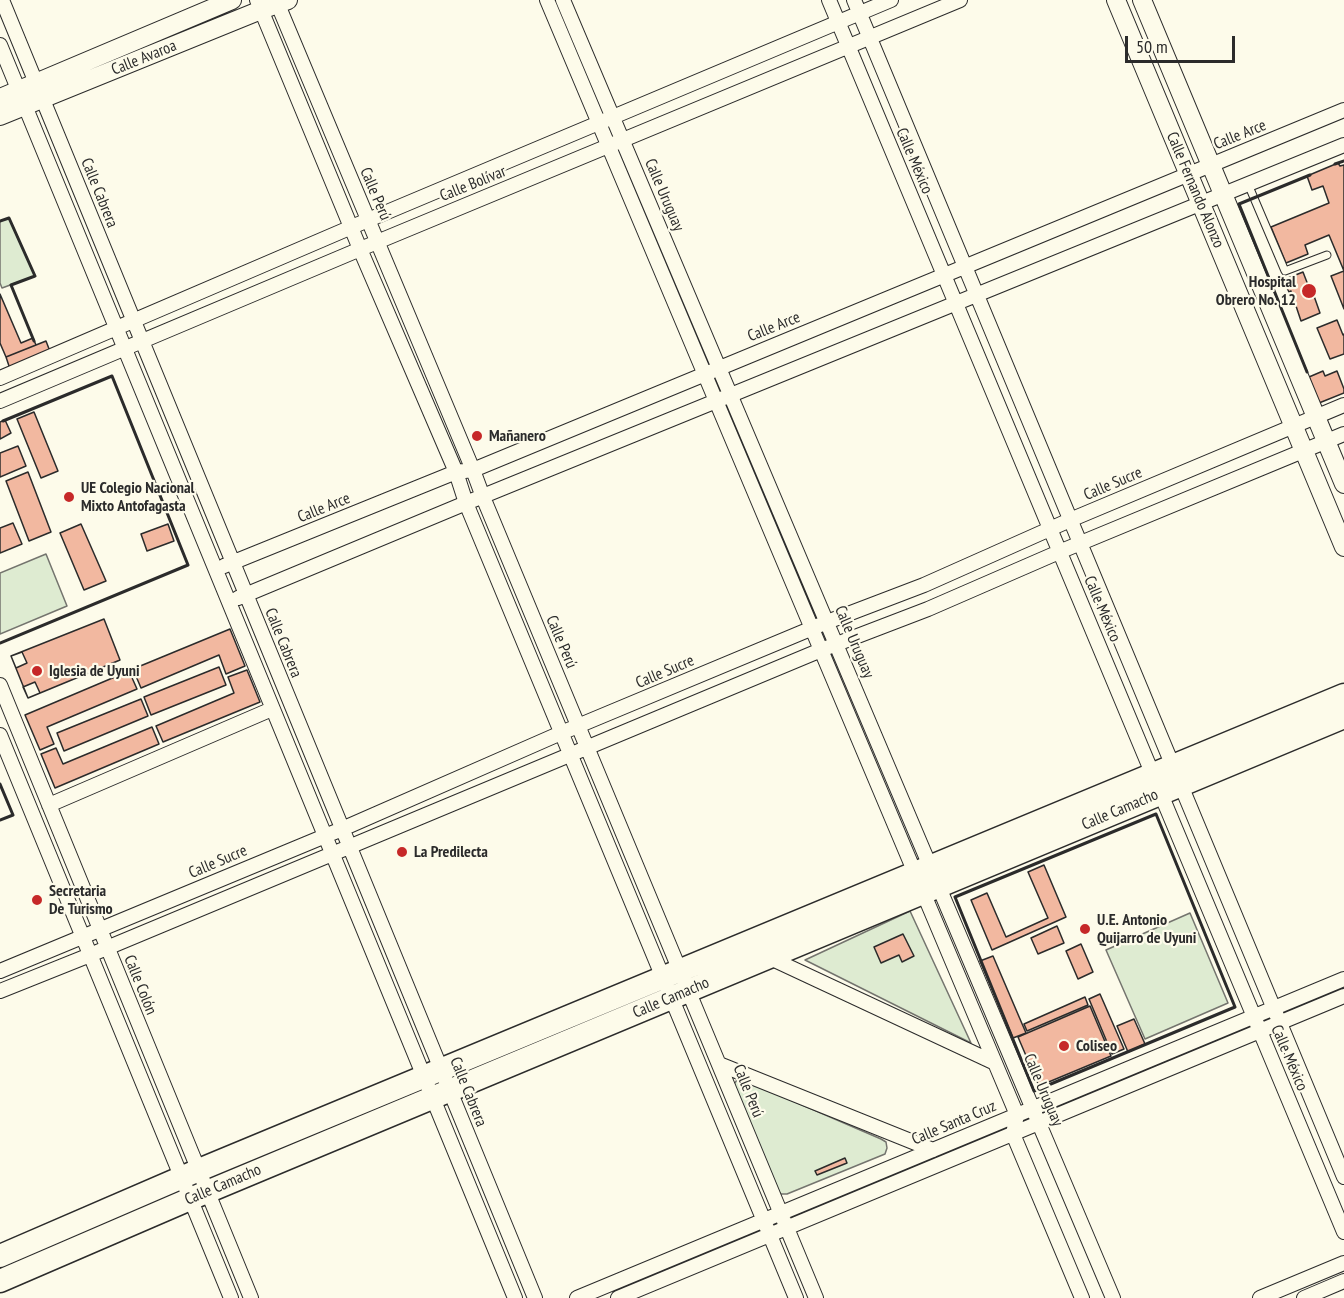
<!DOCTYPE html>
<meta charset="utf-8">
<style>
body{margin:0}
#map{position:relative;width:1344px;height:1298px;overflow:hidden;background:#fdfbea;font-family:"PT Sans Narrow",sans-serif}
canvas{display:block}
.scale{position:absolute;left:1125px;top:36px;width:110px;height:27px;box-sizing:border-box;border:3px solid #2b2b2b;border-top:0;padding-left:8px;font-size:18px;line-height:21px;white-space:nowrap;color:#2b2b2b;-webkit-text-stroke:4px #fdfbea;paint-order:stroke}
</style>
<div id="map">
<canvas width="1344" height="1298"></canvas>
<div class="scale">50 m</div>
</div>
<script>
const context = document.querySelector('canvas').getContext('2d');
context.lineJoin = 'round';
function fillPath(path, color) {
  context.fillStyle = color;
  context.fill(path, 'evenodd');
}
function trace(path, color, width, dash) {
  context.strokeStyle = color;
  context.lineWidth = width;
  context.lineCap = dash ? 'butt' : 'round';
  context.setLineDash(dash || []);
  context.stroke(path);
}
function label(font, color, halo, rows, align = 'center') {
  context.font = font + ' "PT Sans Narrow",sans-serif';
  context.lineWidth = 4.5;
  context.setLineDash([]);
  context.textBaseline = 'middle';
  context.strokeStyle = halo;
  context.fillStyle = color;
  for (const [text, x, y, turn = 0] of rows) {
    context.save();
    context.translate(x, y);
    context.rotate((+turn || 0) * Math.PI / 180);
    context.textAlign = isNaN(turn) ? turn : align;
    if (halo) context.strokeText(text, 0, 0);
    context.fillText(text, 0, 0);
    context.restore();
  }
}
const green = new Path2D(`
 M9,218L35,276L2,288L0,283V221Z
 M46,554L67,606L0,634V573Z
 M910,911L971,1043L805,960Z
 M1190,913L1228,1003L1145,1039L1106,950Z
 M742,1079L881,1139L886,1142L887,1148L885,1154L787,1194H781L777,1190L734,1084L737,1080Z`);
fillPath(green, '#deebd1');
trace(green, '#74746e', 1.5);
const building = new Path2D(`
 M1338,163L1340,166L1344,165V271L1329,235L1305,245L1308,254L1286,263L1271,227L1329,203L1323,186L1312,190L1307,176Z
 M1344,271V309L1331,276Z
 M1303,272L1308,285L1306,286L1311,298L1314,296L1320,313L1301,321L1291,291L1289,292L1283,280Z
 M0,294L21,343L33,338L36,345L6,357L0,343Z
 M1337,320L1343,335L1344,334V354L1330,359L1317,328Z
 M46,341L51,354L10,369L6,357Z
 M1323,371L1325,376L1337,371L1344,389V393L1319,403L1309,377Z
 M34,412L58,471L41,478L17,419Z
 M5,420L11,433L0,439V422Z
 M18,446L26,466L0,477V453Z
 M28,472L51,532L29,541L6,481Z
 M13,523L22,544L0,553V528Z
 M81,524L106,581L84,590L60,533Z
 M168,524L174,541L147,551L141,534Z
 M104,619L120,660L28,698L11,656Z
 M230,629L245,666L226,674L219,655L141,688L133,669Z
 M22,652L27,663L16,668L11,656Z
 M219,667L226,685L151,715L144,697Z
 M247,670L260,702L163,742L156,726L234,693L228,677Z
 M129,671L137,689L47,727L54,744L40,750L25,715Z
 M35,682L40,693L28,698L23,687Z
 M141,699L148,716L64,751L57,733Z
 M152,727L159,744L55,788L41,754L56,748L63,764Z
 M1044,865L1066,917L992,950L971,900L987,893L1006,937L1048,918L1028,872Z
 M1057,926L1064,943L1038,954L1031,938Z
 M903,934L914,956L902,962L899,955L881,963L874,947Z
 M1081,944L1093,972L1078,979L1066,951Z
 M993,956L1026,1033L1013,1038L980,961Z
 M1100,994L1124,1049L1112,1054L1089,999Z
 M1085,997L1088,1005L1027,1031L1024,1024Z
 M1090,1006L1111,1056L1039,1086L1018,1037Z
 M1134,1019L1145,1044L1128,1052L1117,1026Z
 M845,1158L847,1163L817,1175L815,1171Z`);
fillPath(building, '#f2b8a0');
trace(building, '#2b2b2b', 1.5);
const service = new Path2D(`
 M1248,184L1285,271L1327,255`);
const minor = new Path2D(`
 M2,0L535,1298
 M257,0L360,249L456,472L466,503L796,1298
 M276,0L473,470L483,497L816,1298
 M547,0L1017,1115L1013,1134L1082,1298
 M563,0L1113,1298
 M829,0L1344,1232
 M854,0L1344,1177
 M0,45L515,1298
 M0,378L368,220L891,0
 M0,401L377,242L960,0
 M224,566L456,472L473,470L1344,110
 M238,598L466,503L1344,145
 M0,685L251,1298
 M0,735L231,1298
 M49,805L272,709
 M768,957L995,1063
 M0,971L342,829L561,733L827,622L924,585L1070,520L1344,405
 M0,991L90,955L821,650L928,609L1059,552L1344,434
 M719,1064L933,1150
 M577,1298L1344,979
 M618,1298L1344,996
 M1260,1298L1344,1263
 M1304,1298L1344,1281`);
const secondary = new Path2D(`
 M1116,0L1344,547
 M1142,0L1344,484
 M0,98L232,0
 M0,116L261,10L288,0`);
const trunk = new Path2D(`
 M0,1256L199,1170L1344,695
 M0,1281L190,1199L1344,717`);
trace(service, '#2b2b2b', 9);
trace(minor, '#2b2b2b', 16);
trace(secondary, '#2b2b2b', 20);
trace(trunk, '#2b2b2b', 25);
trace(service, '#fdfbea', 7);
trace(minor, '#fdfbea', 14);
trace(secondary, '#fdfbea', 18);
trace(trunk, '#fdfbea', 22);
trace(new Path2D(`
 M1335,164L1344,161
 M0,221L9,218L35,276L11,285L34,341
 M1307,372L1239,204L1310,175
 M0,643L188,565L112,376L3,421
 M0,784L13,815L0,820
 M1156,814L1235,1007L1034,1091L955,897Z`), '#2b2b2b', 3);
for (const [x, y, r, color] of [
 [1309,291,8,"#c62828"],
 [477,436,6,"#c62828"],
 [69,497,6,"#c62828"],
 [37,671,6,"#c62828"],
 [402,852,6,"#c62828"],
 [37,900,6,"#c62828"],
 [1085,929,6,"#c62828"],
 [1064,1046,6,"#c62828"]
]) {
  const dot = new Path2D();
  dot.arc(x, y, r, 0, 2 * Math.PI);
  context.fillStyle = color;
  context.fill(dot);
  trace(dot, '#fdfbea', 2);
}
label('16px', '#2b2b2b', '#fdfbea', [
 ["Calle Avaroa",144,58,-22],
 ["Calle Arce",1240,135,-22],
 ["Calle México",914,161,67],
 ["Calle Bolívar",473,184,-22],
 ["Calle Fernando Alonzo",1195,190,67],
 ["Calle Cabrera",99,193,68],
 ["Calle Perú",375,194,67],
 ["Calle Uruguay",664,195,67],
 ["Calle Arce",774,327,-22],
 ["Calle Sucre",1113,484,-23],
 ["Calle Arce",324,508,-22],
 ["Calle México",1102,609,67],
 ["Calle Perú",561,642,67],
 ["Calle Uruguay",854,642,67],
 ["Calle Cabrera",283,643,68],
 ["Calle Sucre",665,672,-23],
 ["Calle Camacho",1120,810,-23],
 ["Calle Sucre",218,862,-23],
 ["Calle Colón",140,985,68],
 ["Calle Camacho",671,998,-23],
 ["Calle México",1289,1058,67],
 ["Calle Uruguay",1043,1090,67],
 ["Calle Perú",748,1091,68],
 ["Calle Cabrera",468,1092,68],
 ["Calle Santa Cruz",954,1123,-23],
 ["Calle Camacho",223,1185,-23]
]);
label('bold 16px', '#2b2b2b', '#fdfbea', [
 ["Hospital",1296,282,"right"],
 ["Obrero No. 12",1296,300,"right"],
 ["Mañanero",489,436],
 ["UE Colegio Nacional",81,488],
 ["Mixto Antofagasta",81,506],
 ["Iglesia de Uyuni",49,671],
 ["La Predilecta",414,852],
 ["Secretaria",49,891],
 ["De Turismo",49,909],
 ["U.E. Antonio",1097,920],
 ["Quijarro de Uyuni",1097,938],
 ["Coliseo",1076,1046]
], 'left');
</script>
